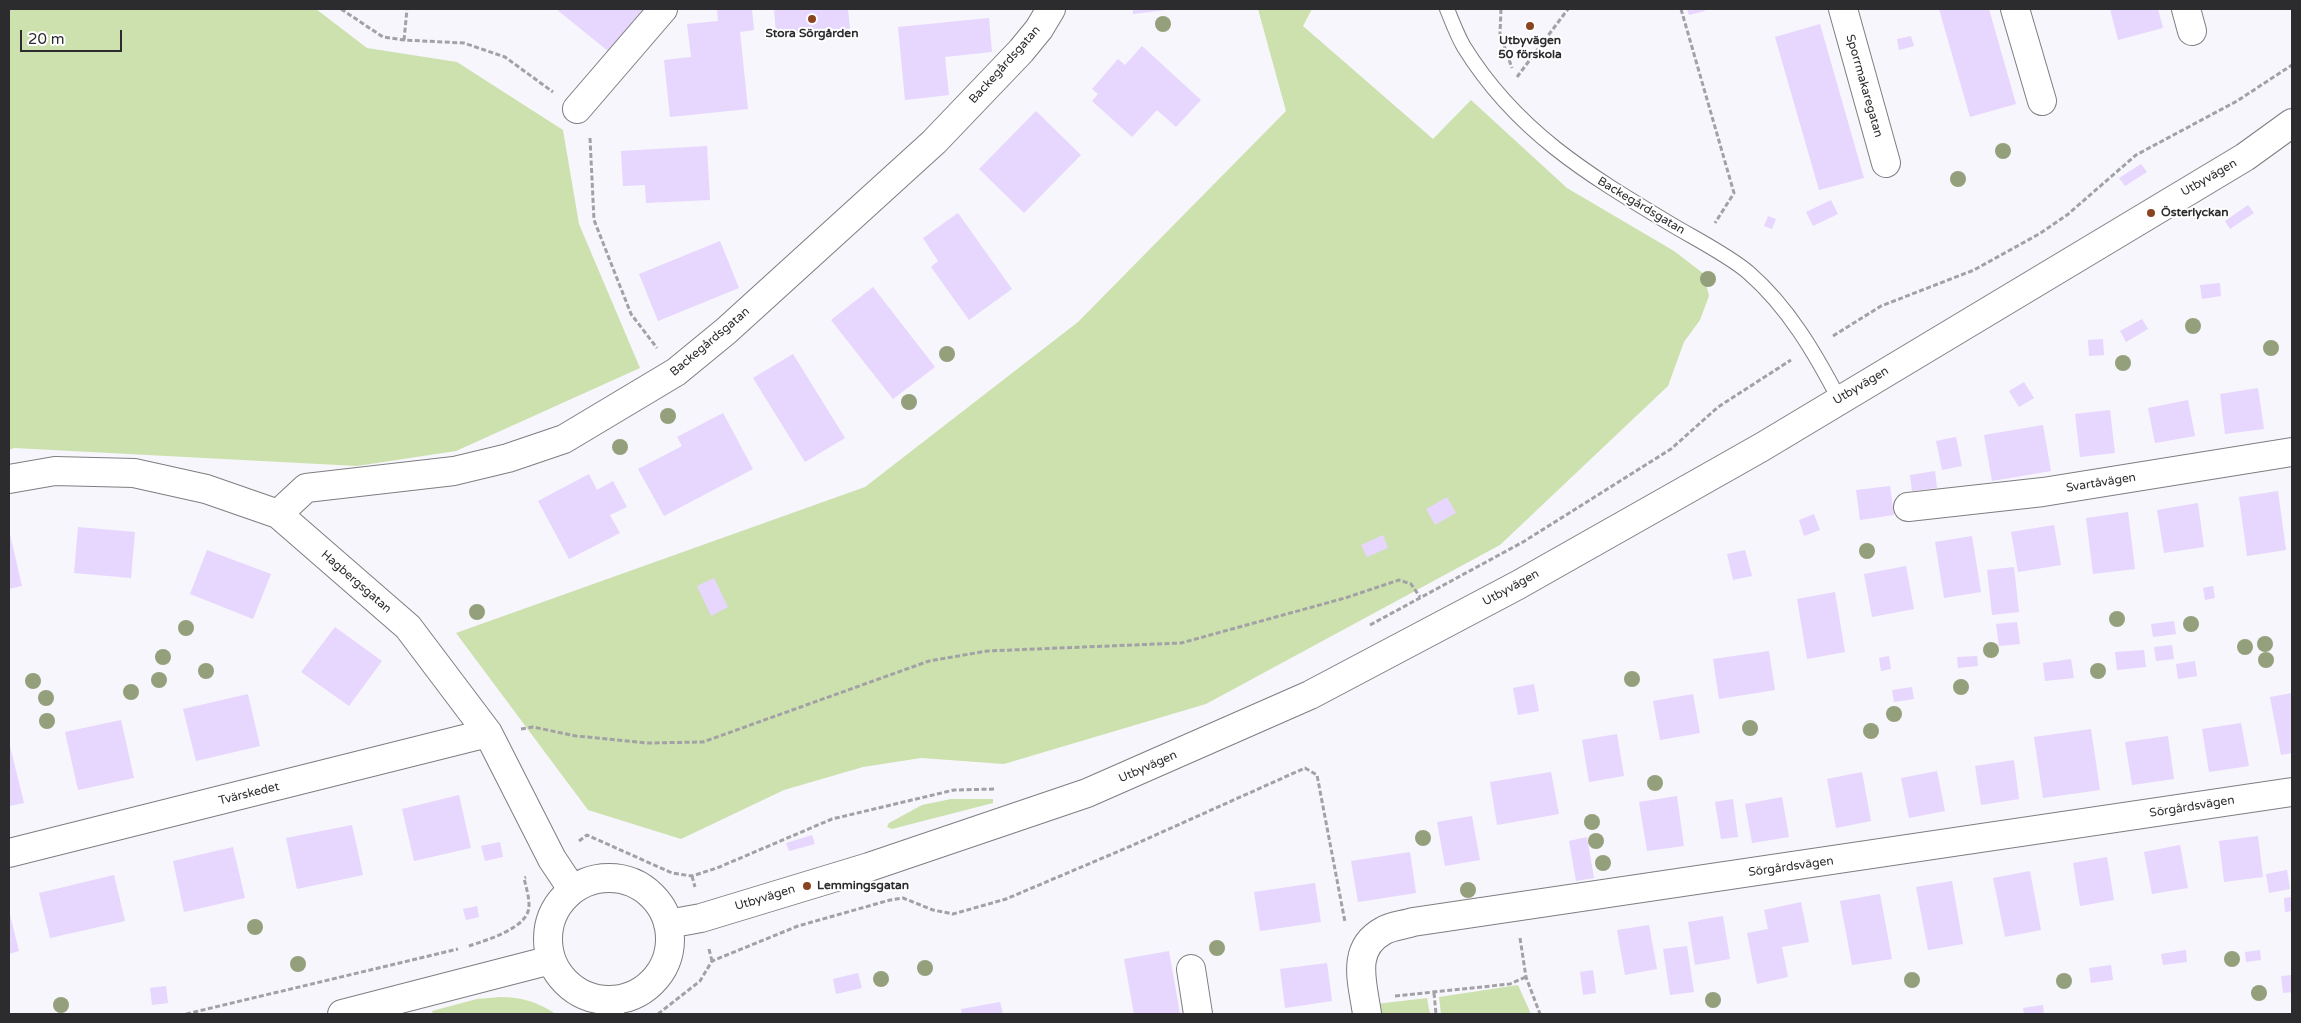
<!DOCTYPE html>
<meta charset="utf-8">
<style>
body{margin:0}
#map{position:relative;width:2301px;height:1023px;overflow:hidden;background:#f6f6fc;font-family:"Varela Round",sans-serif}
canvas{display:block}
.frame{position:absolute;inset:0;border:10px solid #2c2c2e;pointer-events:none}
.scale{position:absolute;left:20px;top:30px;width:102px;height:22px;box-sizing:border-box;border:2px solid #2c2c2e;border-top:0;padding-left:6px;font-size:15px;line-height:18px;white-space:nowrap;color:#2c2c2e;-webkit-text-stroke:4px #fff;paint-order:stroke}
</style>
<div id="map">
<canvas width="2301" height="1023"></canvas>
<div class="frame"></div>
<div class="scale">20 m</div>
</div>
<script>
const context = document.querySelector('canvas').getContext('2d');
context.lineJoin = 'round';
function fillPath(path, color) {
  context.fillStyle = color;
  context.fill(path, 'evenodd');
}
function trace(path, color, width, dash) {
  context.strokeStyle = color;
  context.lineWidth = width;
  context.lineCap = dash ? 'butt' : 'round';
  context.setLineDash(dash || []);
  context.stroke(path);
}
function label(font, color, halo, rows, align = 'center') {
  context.font = font + ' "Varela Round",sans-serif';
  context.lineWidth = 4;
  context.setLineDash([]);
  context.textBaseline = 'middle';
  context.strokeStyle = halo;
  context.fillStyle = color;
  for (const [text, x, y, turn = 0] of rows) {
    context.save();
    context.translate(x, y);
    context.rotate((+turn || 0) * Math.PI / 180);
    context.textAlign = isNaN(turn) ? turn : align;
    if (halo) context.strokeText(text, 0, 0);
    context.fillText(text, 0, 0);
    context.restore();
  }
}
fillPath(new Path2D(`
 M9,9H316L367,48L457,62L563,130L579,224L640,368L456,451L357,466L14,448L9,450Z
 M1258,9H1312L1303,26L1433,139L1471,100L1567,188L1674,251L1704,274L1709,296L1700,320L1684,342L1668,386L1500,545L1206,704L1004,764L921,758L863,767L784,790L681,839L588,810L456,633L865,487L1078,322L1286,111Z
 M951,799H993V803L892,829L887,827L889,823L922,805Z
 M1518,985L1531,1014H1441L1439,997Z
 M500,997C522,997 537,1002 556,1014H433L432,1011L477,999Z
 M1427,998L1430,1014H1378L1376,1004Z`), '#cde1ae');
fillPath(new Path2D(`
 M556,9H643L608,51Z
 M717,9H752L754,30L740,32L748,109L670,117L664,60L691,57L687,24L718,21Z
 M774,9H848L850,29L776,35Z
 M1133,9H1166V10L1133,14Z
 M1687,9H1704L1705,11L1689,15Z
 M1939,9H1989L2016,104L1970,117Z
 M2110,9H2158L2163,28L2118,40Z
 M989,18L992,52L945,57L949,95L905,100L898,27Z
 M1820,24L1864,178L1819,190L1775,37Z
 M1911,36L1914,46L1899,50L1897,39Z
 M1142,46L1201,100L1176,127L1157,110L1132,137L1092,101L1098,94L1092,89L1118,59L1125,65Z
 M1036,111L1081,155L1024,213L979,169Z
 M707,146L710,200L646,203L645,185L623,186L621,151Z
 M2141,164L2147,172L2125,186L2119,178Z
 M1831,200L1838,214L1813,226L1806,212Z
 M2248,205L2254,213L2230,229L2225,221Z
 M958,213L1012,289L969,320L931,267L938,261L923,238Z
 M1768,216L1776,219L1772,229L1764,226Z
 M720,241L739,288L658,321L639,274Z
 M2220,283L2221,296L2202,299L2200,285Z
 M873,287L935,367L893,399L831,320Z
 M2142,319L2148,329L2126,342L2120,331Z
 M2103,339L2104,355L2089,356L2088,340Z
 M793,354L845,438L805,462L753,378Z
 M2024,382L2034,398L2019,407L2009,391Z
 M2258,388L2264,429L2225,434L2220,394Z
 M2188,400L2195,436L2155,443L2148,408Z
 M2110,410L2115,453L2080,457L2075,414Z
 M723,413L753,469L664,516L638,469L682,446L677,437Z
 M2043,425L2051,471L1992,481L1984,435Z
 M1956,437L1962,466L1942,470L1936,441Z
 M1935,471L1937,488L1912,491L1910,475Z
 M589,474L597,490L613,481L627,507L610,515L620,533L569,559L538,501Z
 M1890,486L1894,515L1860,520L1856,490Z
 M2278,491L2286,550L2247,556L2239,497Z
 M1447,497L1456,513L1435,525L1426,509Z
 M2198,503L2204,547L2164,553L2157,510Z
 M2128,512L2135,569L2093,574L2086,518Z
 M1814,514L1820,530L1804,536L1799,520Z
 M2054,525L2061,565L2018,572L2011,532Z
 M78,527L135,532L131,578L74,573Z
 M9,530L22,586L9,589Z
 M1383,535L1388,548L1367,557L1361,545Z
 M1972,536L1981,592L1944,598L1935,542Z
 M207,550L271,574L253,619L190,594Z
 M1745,550L1752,576L1733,580L1727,554Z
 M1906,566L1914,609L1872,617L1864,574Z
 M2014,567L2019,612L1992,615L1987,570Z
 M714,578L728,607L711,616L697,586Z
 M2213,586L2215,598L2205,600L2203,588Z
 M1835,592L1845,652L1807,659L1797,599Z
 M2174,621L2176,634L2153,637L2151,624Z
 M2017,622L2020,644L1999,646L1996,624Z
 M335,627L382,661L349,706L301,672Z
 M2172,645L2174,659L2156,661L2154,647Z
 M2144,650L2146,667L2117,670L2115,652Z
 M1769,651L1775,690L1719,699L1713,659Z
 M1889,656L1891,669L1881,671L1879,658Z
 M1977,656L1978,666L1958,668L1957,657Z
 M2071,659L2074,678L2045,681L2043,663Z
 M2195,661L2197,676L2178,679L2176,664Z
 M1534,684L1539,711L1518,715L1513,688Z
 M1912,687L1914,699L1894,702L1892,690Z
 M2292,693V753L2281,755L2270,697Z
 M248,694L260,746L196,761L183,709Z
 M1693,694L1700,733L1660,740L1653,701Z
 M121,720L134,778L78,790L65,732Z
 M2241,723L2249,766L2209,772L2202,729Z
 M2091,729L2100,790L2043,798L2034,737Z
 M1617,734L1624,776L1589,782L1582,740Z
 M2168,736L2174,779L2132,785L2125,742Z
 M9,742L24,803L9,806Z
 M2014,760L2019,799L1981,805L1975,766Z
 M1937,771L1945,811L1909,818L1901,778Z
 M1551,772L1559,814L1497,825L1490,782Z
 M1862,772L1871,821L1836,828L1827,779Z
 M459,795L471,848L414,861L402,809Z
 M1677,796L1684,846L1647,851L1639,802Z
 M1782,797L1789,837L1752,843L1745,804Z
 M1733,799L1738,837L1721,839L1715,802Z
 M1472,816L1480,860L1445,866L1437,822Z
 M352,825L363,875L297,889L286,838Z
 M812,835L815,844L789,851L786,843Z
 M2258,836L2263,877L2224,882L2219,841Z
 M1587,837L1594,878L1576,881L1569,841Z
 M500,842L503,857L485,861L481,846Z
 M2180,845L2188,888L2152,894L2144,852Z
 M233,847L245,898L184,912L173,861Z
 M1410,852L1416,893L1358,902L1351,861Z
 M2107,857L2114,900L2080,906L2073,863Z
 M2287,870L2290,889L2269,893L2266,874Z
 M2030,871L2041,930L2005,937L1993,878Z
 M114,875L125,921L50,938L39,893Z
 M1952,881L1963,944L1928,950L1916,887Z
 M1315,883L1321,922L1260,931L1254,892Z
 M1880,894L1892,959L1852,965L1840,901Z
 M2292,897V911L2285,912L2284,898Z
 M1801,902L1809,942L1782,947L1788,977L1757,984L1747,933L1768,929L1764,910Z
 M477,906L479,917L466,920L463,909Z
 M9,911L19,951L9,954Z
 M1723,916L1730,959L1695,965L1688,922Z
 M1649,925L1657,969L1625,975L1617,930Z
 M1687,946L1694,992L1670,995L1663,949Z
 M2186,950L2187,962L2163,965L2161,954Z
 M2260,950L2261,960L2246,962L2245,952Z
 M1169,951L1180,1014H1134L1124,959Z
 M1327,963L1332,1001L1285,1008L1280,969Z
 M2111,965L2113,980L2091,983L2089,968Z
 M1593,970L1596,993L1583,995L1580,972Z
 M858,973L862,988L836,994L833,979Z
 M2292,975V992L2283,993L2281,976Z
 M166,986L168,1003L152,1005L150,988Z
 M1000,1002L1003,1014H962L961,1009Z
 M2043,1005L2044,1014H2024L2023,1008Z`), '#e7d6fd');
const service = new Path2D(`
 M1447,9C1452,21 1457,35 1464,47C1516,131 1587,174 1669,223C1692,237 1730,256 1749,273C1788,307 1815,353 1839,399`);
const minor = new Path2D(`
 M1843,9L1886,163
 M2015,9L2042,101
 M2186,9L2192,31
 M577,109L663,9
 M9,479L55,471L134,473L206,489L278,514L408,627L488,733L552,859L572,889
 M1908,507L2043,492L2292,452
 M278,514L306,488L454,471L508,458L564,439L676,372L726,331L934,142L1021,51L1039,29L1051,9
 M9,853L488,733
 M1191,969L1198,1014
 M609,1001L610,1014
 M1367,1014C1363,984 1350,949 1383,931C1391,926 1404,925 1413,922L2292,792`);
const tertiary = new Path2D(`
 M548 939a61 61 0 1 1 122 0a61 61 0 1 1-122 0Z
 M668,924L701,918L869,867L1087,793L1310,695L1518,585L1762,447L2245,157L2292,123
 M342,1014L551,960`);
trace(service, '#7e7e82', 16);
trace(minor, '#7e7e82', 30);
trace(tertiary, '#7e7e82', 30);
trace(new Path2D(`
 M341,9L383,37L404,40L464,43L505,57L553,92
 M1501,9L1500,34L1512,68
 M1681,9L1734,193L1715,223
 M404,40L407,9
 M1517,77L1568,9
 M590,138L594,220L631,314L657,348
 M1833,336L1881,306L1974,270L2039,234L2067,215L2136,155L2237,101L2292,65
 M1370,625L1523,542L1671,449L1718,407L1791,360
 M521,729L533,727L576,736L648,743L703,742L929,661L987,651L1181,643L1345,598L1399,580L1411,584L1420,597
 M579,841L587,835L672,873L692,876L717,868L832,819L954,790L995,789
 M692,876L695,887
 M1520,938L1526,977L1540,1014
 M469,946C486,940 530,928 529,905C529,896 526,887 524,878L526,877
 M709,949L712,961
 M1434,993L1436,1014
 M1395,996L1510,984L1526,977
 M186,1014L458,949
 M658,1014L700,981L712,961L798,926L890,900L903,898L933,910L953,914L1006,899L1131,846L1305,768L1317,775L1345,922`), '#a2a2a6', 3, [5, 2.5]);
trace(service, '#fff', 14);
trace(minor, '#fff', 28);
trace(tertiary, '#fff', 28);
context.fillStyle = '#94a07b';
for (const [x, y] of [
 [1163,24],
 [2003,151],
 [1958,179],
 [1708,279],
 [2193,326],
 [2271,348],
 [947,354],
 [2123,363],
 [909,402],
 [668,416],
 [620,447],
 [1867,551],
 [477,612],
 [2117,619],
 [2191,624],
 [186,628],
 [2265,644],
 [2245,647],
 [1991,650],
 [163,657],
 [2266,660],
 [206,671],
 [2098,671],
 [1632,679],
 [159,680],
 [33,681],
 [1961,687],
 [131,692],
 [46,698],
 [1894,714],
 [47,721],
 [1750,728],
 [1871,731],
 [1655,783],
 [1592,822],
 [1423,838],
 [1596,841],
 [1603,863],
 [1468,890],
 [255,927],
 [1217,948],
 [2232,959],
 [298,964],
 [925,968],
 [881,979],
 [1912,980],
 [2064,981],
 [2259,993],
 [1713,1000],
 [61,1005]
]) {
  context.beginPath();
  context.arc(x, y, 8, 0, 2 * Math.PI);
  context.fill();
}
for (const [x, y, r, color] of [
 [812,19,5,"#8b4420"],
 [1530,26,5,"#8b4420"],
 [2151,213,5,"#8b4420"],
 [807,886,5,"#8b4420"]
]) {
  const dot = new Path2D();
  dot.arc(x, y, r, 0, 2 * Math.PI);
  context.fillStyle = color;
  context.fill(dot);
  trace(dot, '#fff', 2);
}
label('bold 12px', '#2c2c2e', '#fff', [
 ["Stora Sörgården",812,34],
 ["Utbyvägen",1530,41],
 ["50 förskola",1530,55],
 ["Österlyckan",2161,213,"left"],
 ["Lemmingsgatan",817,886,"left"]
]);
label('12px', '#2c2c2e', '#fff', [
 ["Backegårdsgatan",1005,65,-48],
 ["Sporrmakaregatan",1864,86,74],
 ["Utbyvägen",2209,178,-30],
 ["Backegårdsgatan",1641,206,31],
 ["Backegårdsgatan",710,342,-40],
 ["Utbyvägen",1861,386,-31],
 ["Svartåvägen",2101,483,-9],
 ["Hagbergsgatan",356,582,41],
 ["Utbyvägen",1511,588,-29],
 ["Utbyvägen",1148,767,-24],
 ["Tvärskedet",249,794,-14],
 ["Sörgårdsvägen",2192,807,-9],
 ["Sörgårdsvägen",1791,867,-8],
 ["Utbyvägen",765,898,-17]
]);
</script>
